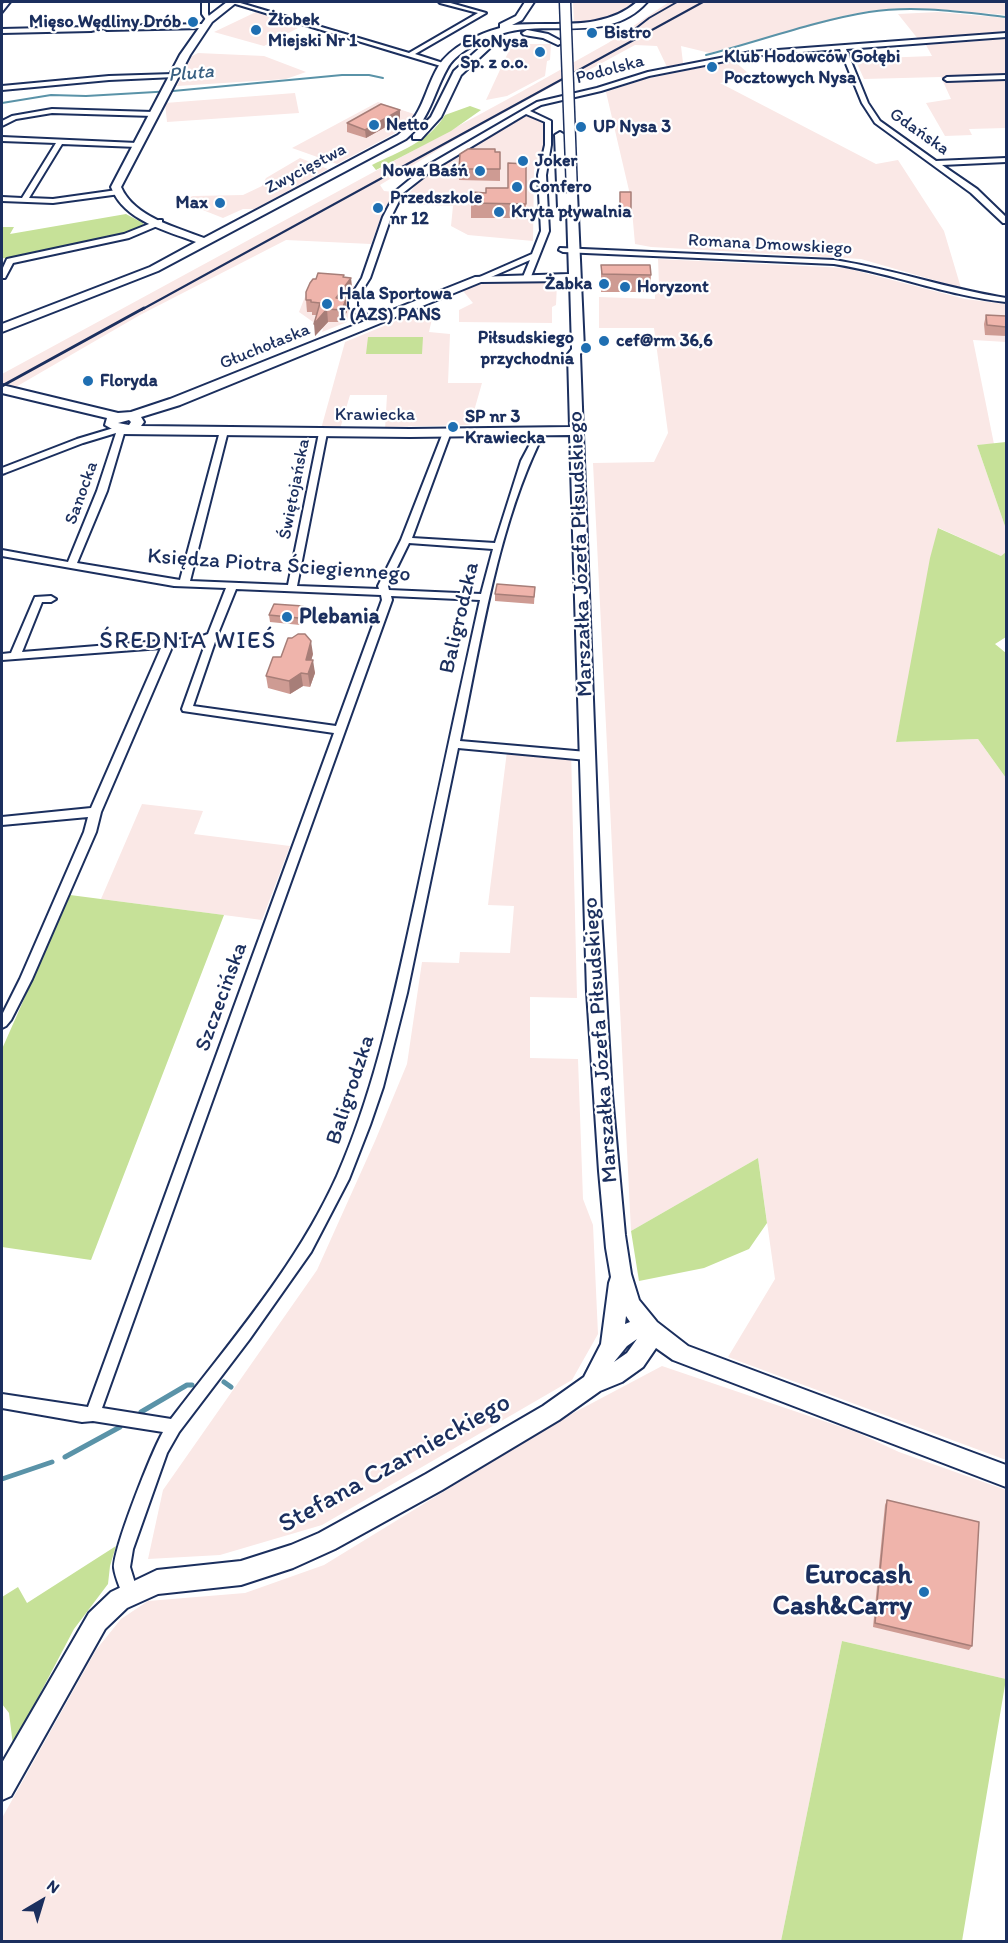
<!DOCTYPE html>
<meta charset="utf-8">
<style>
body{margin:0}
#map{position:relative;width:1008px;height:1943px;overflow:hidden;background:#fff;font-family:Itim,sans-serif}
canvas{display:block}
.frame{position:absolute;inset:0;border:3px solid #1b2f5e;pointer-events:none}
.north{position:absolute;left:12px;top:1871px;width:60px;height:60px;-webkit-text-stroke:4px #fff;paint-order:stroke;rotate:38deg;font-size:16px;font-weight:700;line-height:24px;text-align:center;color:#1b2f5e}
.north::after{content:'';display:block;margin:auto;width:21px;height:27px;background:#1b2f5e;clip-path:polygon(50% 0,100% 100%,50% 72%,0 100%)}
</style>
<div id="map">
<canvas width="1008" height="1943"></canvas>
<div class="frame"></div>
<div class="north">N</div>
</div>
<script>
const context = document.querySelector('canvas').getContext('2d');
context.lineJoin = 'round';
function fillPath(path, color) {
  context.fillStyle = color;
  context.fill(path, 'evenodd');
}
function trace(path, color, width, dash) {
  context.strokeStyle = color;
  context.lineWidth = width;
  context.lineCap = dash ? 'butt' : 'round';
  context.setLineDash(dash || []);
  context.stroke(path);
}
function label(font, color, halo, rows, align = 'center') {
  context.font = font + ' Itim,sans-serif';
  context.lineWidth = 4.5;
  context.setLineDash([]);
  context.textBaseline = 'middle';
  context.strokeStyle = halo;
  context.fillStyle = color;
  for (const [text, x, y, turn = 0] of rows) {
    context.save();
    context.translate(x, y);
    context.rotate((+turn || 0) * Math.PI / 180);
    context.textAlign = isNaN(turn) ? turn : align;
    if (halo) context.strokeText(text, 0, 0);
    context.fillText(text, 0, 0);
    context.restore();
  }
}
fillPath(new Path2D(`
 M573,2H634L621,13L609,18L574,23Z
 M669,2H1006V15L935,9L868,11L710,53L681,46L683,63L667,67L657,46L635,45L589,70L595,72L589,75H573L456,139L380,185L384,191L394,192L383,211L371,244L286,240L140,315L14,388L2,385V374L519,93L608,43Z
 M256,12L298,25L295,27L298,28L264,46L214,32Z
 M938,12L1006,18V31L918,39L898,14Z
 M1006,39V128L969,129L972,135L945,136L926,103L951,99L941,77L864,79L855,59L932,56L926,45Z
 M512,44H551L550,60L547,61L545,76L507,96L486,100Z
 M198,53L264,56L306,72L286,79L177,86L192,56Z
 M734,61L754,78L720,83L876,164L898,160L944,231L961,288L861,259L651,247L635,244L631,199L606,92L645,79Z
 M295,93L299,113L167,122L165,103Z
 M378,102L417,115L401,130L337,164L292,148Z
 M526,115L544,123V146L534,170L533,241L468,235L451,226L453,206L401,204L418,182L432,171Z
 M300,158L328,169L255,209H243L223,218L180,201L193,196L243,195L262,186L266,178Z
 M658,259L846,268L965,299L1006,304V342L973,340L994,444L977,445L1006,529V552L1001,556L939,528L896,742L978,739L1006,778V1460L728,1357L775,1279L758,1158L631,1231L593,463L654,462L668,433L654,328H599V297L655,299V285H659Z
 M497,281H551L557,284L556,305L552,307V323L459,322V310L473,303L463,291L480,284Z
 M310,284L355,286L348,302L350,311L347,322L322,332L323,329L299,312Z
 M435,305L429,332L450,334L448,383H482L470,425L391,427L385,430L387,395H350L340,429H321L345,342Z
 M508,743L571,749L577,998L530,997V1058L578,1059L583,1199L593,1225L598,1334L572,1380L322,1525L220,1555L148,1559L163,1490L317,1270L375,1141L407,1064L422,962L459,963L460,952L510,953L514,906L488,905Z
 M142,804L203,811L194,834L290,846L262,920L101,899Z
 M662,1366L856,1432L899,1452L1006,1490V1679L842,1641L781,1941L2,1942V1818L96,1650L121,1619L148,1601L245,1593L324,1565L562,1419Z`), '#fae8e6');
fillPath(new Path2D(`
 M470,106L481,110L451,131L376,170L372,165C398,152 429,142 445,115Z
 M126,214L143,223V228L124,235L9,259L2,258V227H14L10,234Z
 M368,337H423L422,354H366Z
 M1006,442V529L977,445Z
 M938,528L1001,556L1006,552V637L995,644L1006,653V778L978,739L896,742L930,558Z
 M70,895L224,915L91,1260L2,1247V1049Z
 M758,1158L767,1223L749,1249L704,1268L639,1281L631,1231Z
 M116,1546L110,1566L108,1584L74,1629L13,1745L9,1713L2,1704V1597L18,1587L27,1603Z
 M842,1641L1006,1679L962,1941H781Z`), '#c6e198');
trace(new Path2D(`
 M706,55C760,41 814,21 869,12C914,5 961,12 1006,17
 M2,103L51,95L86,96L173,91L342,75H369L383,78`), '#5a93a8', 2);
trace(new Path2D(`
 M224,1382L231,1387
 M141,1412L187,1385H192
 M65,1457L120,1427
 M2,1479L52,1462`), '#5a93a8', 5);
const street = new Path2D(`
 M4,2H10L2,12V6Z
 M202,2H208V14L211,21H207L202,14Z
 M229,2H237L409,53L478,13L440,3L439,2H447L486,13L415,54L446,64V66L444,67Z
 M107,24L110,26L204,24L207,26L204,28L107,30L104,28L91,31L2,33V29L89,27Z
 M1006,33V37L846,49L868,103L880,121L936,161L1006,158V162L942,165L977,189L1006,217V223H1003L971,193L875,123L862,103L840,49L751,56L649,76L601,91L541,105L530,111L551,121V145L546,175L549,231L530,279L523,277L530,260L482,281L475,279L532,254L541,231L538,175L545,145V122L526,114L431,171L403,193L391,217L370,278L357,299V306L376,323L369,325L349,307V299L362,278L383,217L397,190L425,167L537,102L597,88L648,72L751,52Z
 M173,74L175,75V77L109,80L2,90V86L109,76Z
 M1006,75V79L947,81L944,79L947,77Z
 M52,109L153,112L156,114L153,116L52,113L16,119L2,126V121L12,116Z
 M2,137L137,143L140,145L137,147L62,144L29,198L53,199L117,190H120V194L53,203L2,201V197L22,198L56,143L2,141Z
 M159,220H162V224L129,238L13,263L5,278H2V270L7,259L124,234Z
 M560,248L834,260C892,269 948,289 1006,298V302C948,296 892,273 834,264L563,252L559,250Z
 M117,427L125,430L107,491L77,563L180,580L220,431L224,428L228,431L190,581L288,585L319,433L323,430L327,433L297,586L379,589L378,586L401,540L444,430L451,432L412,538L495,543L521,461L538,429H544L545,431C498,521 481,641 460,741L587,752L592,756L587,760L458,748L407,993L383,1087L370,1125L349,1179L311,1252L249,1340L179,1432L167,1453L133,1549L130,1567L138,1593L136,1599L130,1601L124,1599C121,1590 115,1577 114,1568C113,1549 152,1451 163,1432L93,1421L82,1422L2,1408V1394L88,1407L334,733L183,711L182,709L206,642L172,647L101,812L96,832L32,979L11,1020L6,1026L2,1028V1015L20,979L84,832L88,817L2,825V817L91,808L161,648L2,660V654L11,653L35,597L51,596L56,599L51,602H42L22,652L197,638L208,634L226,588L174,586L2,556V550L68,562L97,491L116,433L83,443L5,473L2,474V468L77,439ZM409,543L493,549L481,594L389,590L388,586ZM236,589L381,595L382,600L336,726L193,706L217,636ZM391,596L480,600C458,699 437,797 416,897C395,992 376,1087 337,1176C297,1265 230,1342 171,1419L102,1408L392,600Z`);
const secondary = new Path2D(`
 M227,2H237L212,22L190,55L121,187C134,217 176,227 204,238L398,135C424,114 423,93 438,67C450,47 478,34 500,28V24L516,16L525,2H534L522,20L512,25C555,21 602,32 637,2H647C607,47 544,16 495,36C479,42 455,53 447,69C432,96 431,118 406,139L158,271L2,332V324L150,267L196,242C165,230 124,221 111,187L180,55L206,18Z
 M527,30L548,34L563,42L558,45L543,38L524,35L522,33Z
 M483,45L491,47L461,75L441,117L421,139H413V135L431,117L454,71Z
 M560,132L565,135L568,191L572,190L577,193L584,349L580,354L601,912L612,1095L625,1235L631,1274L639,1300L657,1322L688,1346L1006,1465V1487L673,1360L656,1348L643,1367L622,1382L600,1391L559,1420L442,1490L335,1549L293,1568L241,1585L158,1594L127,1608L105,1629L11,1796L2,1800V1763L89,1613L111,1592L157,1570L241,1561L291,1545L319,1533L426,1474L543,1406L584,1377L601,1344L609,1283L611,1277L606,1248L599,1171L587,992L570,435L410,437L121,434L105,425L107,418L2,393V385L118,413L131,412L170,399L475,277L569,274L567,210L563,211L558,208L555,135ZM570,281L572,349L568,354L570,427L410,429L141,426L144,422L141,417L180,405L481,282ZM129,420L131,422L129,425L118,423ZM626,1316L630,1322L625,1324ZM637,1339L627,1353L614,1362L627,1346Z`);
trace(street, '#1b2f5e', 4);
trace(secondary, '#1b2f5e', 4);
fillPath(street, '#fff');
fillPath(secondary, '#fff');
trace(new Path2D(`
 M622,39L649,18L677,2
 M141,310L703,2`), '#1b2f5e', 2);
trace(new Path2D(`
 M2,386L144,308`), '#1b2f5e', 3);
const secondaryBridge = new Path2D(`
 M565,2L572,193`);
trace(secondaryBridge, '#1b2f5e', 13, []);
trace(secondaryBridge, '#fff', 10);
fillPath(new Path2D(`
 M400,110V119L366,138L347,132V123Z
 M495,152H500V181L459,180V169Z
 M526,164V218H471V203L486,193L508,188Z
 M620,198L631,211V217H620Z
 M601,265L651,275L650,292H601Z
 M344,275V277L351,278L352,290L345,299L347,311L343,322H328L315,336L317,315H312V312H307L306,300L316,279Z
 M986,315L1006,316V336L985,335L984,324Z
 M535,587L534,604L495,601V594Z
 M303,606L304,613L300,625L270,622L269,615Z
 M313,654L311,660L315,673L310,687L303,686L290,694L268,688L266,676Z
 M887,1500L972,1646L969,1650L873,1627L885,1505Z`), '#ce9b93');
fillPath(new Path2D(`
 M400,110V119L366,138L365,130Z
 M344,275L345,286L351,278L352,290L337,311L336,298Z
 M346,299L347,311L343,322L342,310Z
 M327,309L328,322L315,336L314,324Z
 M303,606L304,613L300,625L299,618Z
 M311,641L313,654L308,672L306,660Z
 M313,660L315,673L310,687L308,674Z
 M301,673L303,686L290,694L289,681Z`), '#a77e78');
const building = new Path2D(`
 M381,104L400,110L365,130L347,123Z
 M468,149H495V152H500V169H459L460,154Z
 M508,163L526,164V204L471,203L472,192L486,193V188H508Z
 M620,192H631V211H620Z
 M601,265H650L651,275L602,274Z
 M318,273L344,275L343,277L351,278L336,298L346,299L342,310L327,309L314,324L320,303L311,302V300H306V292L310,283L313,279H316Z
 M986,315L1006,316V327L987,325Z
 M497,584L535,587L534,597L495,594Z
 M274,604L303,606L299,618L269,615Z
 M298,634H305L311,641L306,660H313L308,674L301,673L289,681L266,676L273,657H281L288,638H292Z
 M887,1500L979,1522L972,1646L875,1623Z`);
fillPath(building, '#efb4ab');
trace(building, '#a77e78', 1.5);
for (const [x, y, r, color] of [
 [193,22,6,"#1f6fb2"],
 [256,30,6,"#1f6fb2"],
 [592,33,6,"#1f6fb2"],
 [540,52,6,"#1f6fb2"],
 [712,67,6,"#1f6fb2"],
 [374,125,6,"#1f6fb2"],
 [581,127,6,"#1f6fb2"],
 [523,161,6,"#1f6fb2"],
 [480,171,6,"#1f6fb2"],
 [517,187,6,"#1f6fb2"],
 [220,203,6,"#1f6fb2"],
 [378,208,6,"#1f6fb2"],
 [499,212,6,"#1f6fb2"],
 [604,284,6,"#1f6fb2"],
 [625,287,6,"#1f6fb2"],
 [327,304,6,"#1f6fb2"],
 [604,341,6,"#1f6fb2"],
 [586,348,6,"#1f6fb2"],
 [88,381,6,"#1f6fb2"],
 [453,427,6,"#1f6fb2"],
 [287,617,6,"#1f6fb2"],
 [924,1592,6,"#1f6fb2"]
]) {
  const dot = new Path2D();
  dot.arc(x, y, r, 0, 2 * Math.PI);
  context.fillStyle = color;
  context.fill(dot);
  trace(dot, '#fff', 2);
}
label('bold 18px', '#1b2f5e', '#fff', [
 ["Żłobek",268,20],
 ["Miejski Nr 1",268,41],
 ["Mięso Wędliny Drób",181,22,"right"],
 ["Bistro",604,33],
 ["EkoNysa",528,42,"right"],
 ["Sp. z o.o.",528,63,"right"],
 ["Klub Hodowców Gołębi",724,57],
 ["Pocztowych Nysa",724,78],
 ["Netto",386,125],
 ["UP Nysa 3",593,127],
 ["Joker",535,161],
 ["Nowa Baśń",468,171,"right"],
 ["Confero",529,187],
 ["Przedszkole",390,198],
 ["nr 12",390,219],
 ["Max",208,203,"right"],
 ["Kryta pływalnia",511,212],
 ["Żabka",592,284,"right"],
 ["Horyzont",637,287],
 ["Hala Sportowa",339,294],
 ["I (AZS) PANS",339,315],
 ["Piłsudskiego",574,338,"right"],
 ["przychodnia",574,359,"right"],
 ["cef@rm 36,6",616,341],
 ["Floryda",100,381],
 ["SP nr 3",465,417],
 ["Krawiecka",465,438]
], 'left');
label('18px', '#1b2f5e', '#fff', [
 ["Podolska",610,70,-15],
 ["Gdańska",919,132,35],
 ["Zwycięstwa",306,169,-28],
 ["Romana Dmowskiego",770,245,3],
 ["Głuchołaska",265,347,-22],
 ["Krawiecka",375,415],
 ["Świętojańska",295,489,-79],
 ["Sanocka",82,493,-70]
]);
label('italic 20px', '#3a6183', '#fff', [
 ["Pluta",191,74,-5]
]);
label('22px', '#1b2f5e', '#fff', [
 ["Marszałka Józefa Piłsudskiego",581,554,-92],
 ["Księdza Piotra Ściegiennego",279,566,4],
 ["Baligrodzka",460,618,-77],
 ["Szczecińska",222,997,-70],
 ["Marszałka Józefa Piłsudskiego",601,1040,-94],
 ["Baligrodzka",351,1090,-72]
]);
label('bold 22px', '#1b2f5e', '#fff', [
 ["Plebania",299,617]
], 'left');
context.letterSpacing = '1.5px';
label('24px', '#1b2f5e', '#fff', [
 ["ŚREDNIA WIEŚ",188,642]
]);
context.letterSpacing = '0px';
label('27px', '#1b2f5e', '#fff', [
 ["Stefana Czarnieckiego",395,1464,-29]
]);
label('bold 27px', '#1b2f5e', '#fff', [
 ["Eurocash",912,1576],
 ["Cash&Carry",912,1607]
], 'right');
</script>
